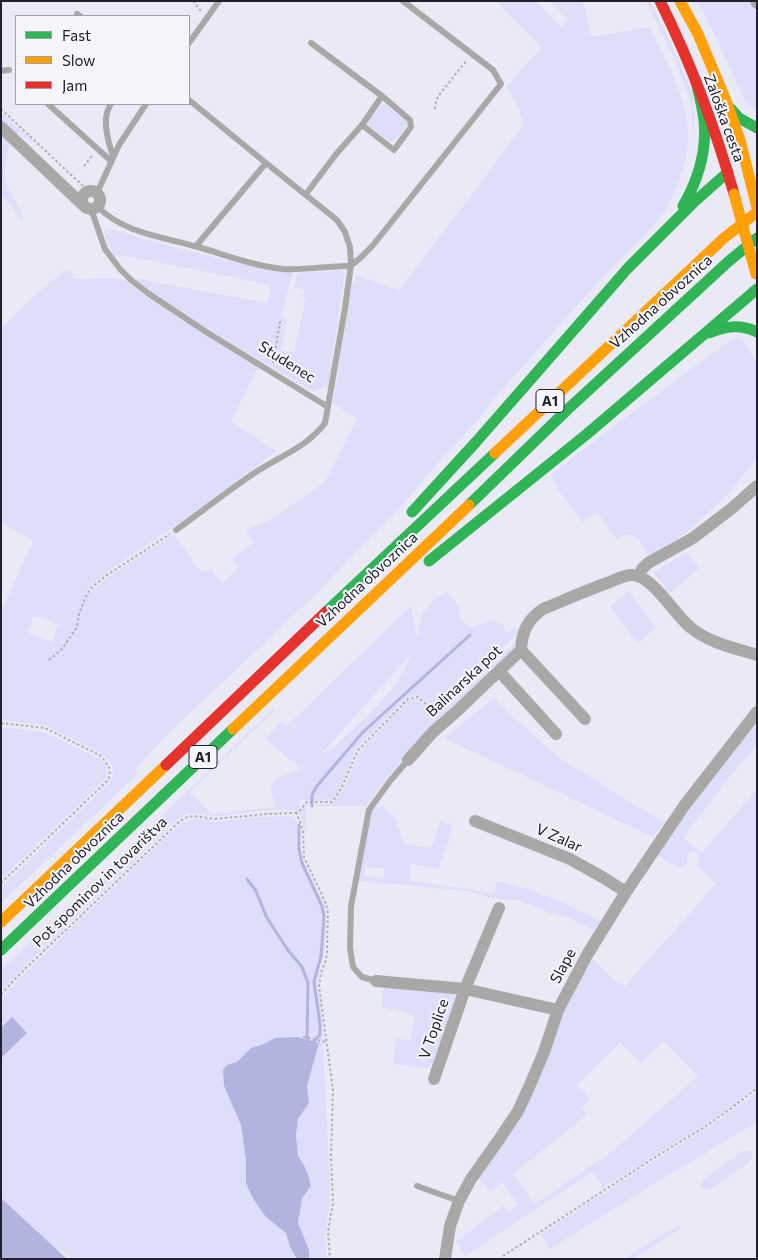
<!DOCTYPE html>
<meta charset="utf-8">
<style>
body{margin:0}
#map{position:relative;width:758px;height:1260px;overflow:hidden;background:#eaeaf6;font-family:Commissioner,sans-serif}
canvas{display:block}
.frame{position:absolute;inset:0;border:2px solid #21212d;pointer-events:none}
.legend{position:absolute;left:15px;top:15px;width:175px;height:90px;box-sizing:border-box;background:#f5f5fb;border:1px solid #a0a0a9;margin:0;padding:6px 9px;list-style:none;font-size:15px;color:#21212d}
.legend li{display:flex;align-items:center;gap:10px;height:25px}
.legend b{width:25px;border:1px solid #a0a0a9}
</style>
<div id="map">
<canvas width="758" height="1260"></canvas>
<div class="frame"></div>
<ul class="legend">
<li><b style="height:6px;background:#30b455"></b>Fast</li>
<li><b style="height:6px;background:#ff9f0a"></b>Slow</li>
<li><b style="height:6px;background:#e5322d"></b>Jam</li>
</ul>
</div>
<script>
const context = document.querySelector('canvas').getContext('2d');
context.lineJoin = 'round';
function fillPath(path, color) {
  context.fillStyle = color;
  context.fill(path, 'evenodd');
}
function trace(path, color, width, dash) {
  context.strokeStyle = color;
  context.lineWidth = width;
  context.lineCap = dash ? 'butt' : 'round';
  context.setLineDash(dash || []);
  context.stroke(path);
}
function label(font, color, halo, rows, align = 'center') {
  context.font = font + ' Commissioner,sans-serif';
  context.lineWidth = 4;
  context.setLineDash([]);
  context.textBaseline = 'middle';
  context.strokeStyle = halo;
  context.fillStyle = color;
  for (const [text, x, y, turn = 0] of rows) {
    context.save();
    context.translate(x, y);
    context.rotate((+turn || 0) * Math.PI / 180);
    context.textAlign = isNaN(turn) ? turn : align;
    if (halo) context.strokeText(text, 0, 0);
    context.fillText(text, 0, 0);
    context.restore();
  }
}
fillPath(new Path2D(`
 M496,1H536L561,27L568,19L550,1H579L585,8L591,37L650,27C666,62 692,105 688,145C686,167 671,208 655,224C637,244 617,262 599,281C565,318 532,357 498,394L482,415L420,483L405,502L313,597L172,730L135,769L139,773L1,903V887L111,781L113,775L112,767L111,763L102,754L45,725L1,720V612L33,541L1,522V328L45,286L65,271H68L73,274V279L107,278L125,279L150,299L258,367L231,421L277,451L175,526L104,574L88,588L90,593L111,575L174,534L197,567L202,571L211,570L223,583L239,566L232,559L254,542L246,530L270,520L325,482L357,419L333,403L351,288L356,275L399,290L474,192L514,138L523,124C521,110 515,99 506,87L541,48L536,41ZM33,616L43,618L58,624L53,642L28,634Z
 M646,1H650L674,50L693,94L695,148L691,102L671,51Z
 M697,1H750L757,15V111L748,104L744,99L715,35Z
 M384,104L406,120L407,125L394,141L391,142L368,125L367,121L380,105Z
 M1,112L33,142L32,143L22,134L13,132L1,121Z
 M1,133L9,141V145C8,154 4,166 5,176C7,193 23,206 23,223L11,205L1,195Z
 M105,229H112L143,239L257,268L277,272H293L281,317L287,319L281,351L294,352L306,299L303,297L305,290L294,286L298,272L345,271L328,387H322L314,392L244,351L148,291L133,278L267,303L271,285L126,256L115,257C110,249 104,238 105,229Z
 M738,337L743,341L757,363V458L731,491L690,530L649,557L638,539L627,534L617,540L597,513L582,522L560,493L551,475L615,425L724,345L733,339Z
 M687,552L699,568L670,593L653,572Z
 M629,591L656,628L637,643L610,606Z
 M447,593C450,596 454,599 456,602C460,609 458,617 465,624C474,631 482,621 491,621C496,620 499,623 503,624L506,633L515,627L519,632L462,687L441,705L435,707L429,705L418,695L407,697L356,749L340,788L331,801L300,800L299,808L298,810H266L215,817L194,813L186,814L179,818L25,966L1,991V970L273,709L275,710L190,792L208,811L212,814L275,807L271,788L274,780L298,770V765L286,757L266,739L281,721L287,726L411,606L417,637L422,615L436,597ZM411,654L398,682L369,714L332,749L323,752Z
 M517,642L512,652L416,743L388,777L366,806H315V804H330L334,801L343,790L361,750L409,700L417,699L428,709L436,714L449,706Z
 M495,698L506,710L558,757L664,823L653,837L444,738Z
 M757,720V745L731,775L683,838L702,853L757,789V1085L733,1105L706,1124L603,1188L592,1172L465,1256L456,1242L503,1206L508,1213L518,1205L502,1182L491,1191L478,1178L566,1004L591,957L616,982L625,986C655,951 687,919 716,883L697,865C702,858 700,854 693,851L688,854L687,858V866L677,867L656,854ZM664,1041L698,1076L614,1150L535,1204L513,1174L587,1115L581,1108L590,1099L577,1085L620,1043L641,1063Z
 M1,727L44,732L100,759L106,766L107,777L1,879Z
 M306,805V834L299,812Z
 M376,807H383L395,818L404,844L432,848L440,821L452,825L447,845L438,869L411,864L410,881L467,889L494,894L497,881C535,889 566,903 600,921L594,931L569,918L550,913L535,906L515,900L493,898L468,891L408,885L357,881L371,812ZM365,867L384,868V878L364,876Z
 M294,816L299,831L298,846L304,863L322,902L326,912V934L324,956L318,971L317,986L321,1005L330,1184L329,1211L325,1237L327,1259H309V1250L298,1223L302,1198L311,1186L305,1167L298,1156L296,1135L298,1119L309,1103L307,1086L319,1044L307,1041L275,1038L264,1044L251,1048L237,1062L227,1065L223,1070L224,1086L241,1125L246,1160V1183L249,1190L254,1200L265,1216L286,1233L290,1247L297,1259H73L66,1253L51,1246L1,1198V998L28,970L181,823L194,819H202L215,822L259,817Z
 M383,984L460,993L432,1064L427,1068L393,1064L396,1038L411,1041L414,1015L382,1007Z
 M757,1092V1122L698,1158L667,1176L550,1249L541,1234L545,1231L657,1159L718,1121Z
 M744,1150L751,1151L753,1156L750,1162L711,1189L703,1190L700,1185L704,1179Z
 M678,1225L680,1229L633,1259H624Z`), '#dddef9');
fillPath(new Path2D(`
 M12,1017L27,1033L1,1058V1028Z
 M297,1037L319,1043L307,1086L309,1103L298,1119L296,1135L298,1156L305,1167L308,1175L311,1186L302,1198L298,1223L309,1250V1259H297L290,1247L286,1233L265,1216L254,1200L249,1190L246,1183V1160L241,1125L224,1086L223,1070L227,1065L237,1062L251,1048L264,1044L275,1038Z
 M1,1198L67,1259H1Z`), '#b3b3e0');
trace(new Path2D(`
 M312,806V795L316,787L363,732L470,635
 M299,825V849L302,863L322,906L324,917L321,956L314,982L320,1024V1035L313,1042
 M247,879L256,891L266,916L287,949L302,967L308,983L307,1041`), '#b3b3e0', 3);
trace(new Path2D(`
 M193,1L201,11
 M1,109L82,185L88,191
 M435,109L436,101L439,95L467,60
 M84,166L92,156
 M273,363L280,322V323
 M49,660L62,649L77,627L79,614L85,598L91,588L107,575L170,534
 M1,723L45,728L101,756L109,767L110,775L108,780L1,883
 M296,812L303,830L304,857L326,904L328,913L327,951L326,960L321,973L319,986L333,1090L331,1156L333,1203L328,1231L330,1259
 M1,994L26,968L180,821L187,817L194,816L215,819L267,814L294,813L299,811L307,802H332L341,789L358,750L408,699L418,697L429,707L435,711L444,706
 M303,1037L326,1042
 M503,1256L657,1156L706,1126L729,1110L757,1088`), '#aeaeb0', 2, [2.5, 2.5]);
trace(new Path2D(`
 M77,14L80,16
 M189,43L219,1
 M311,43L382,96
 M1,71L9,70
 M189,100L266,163
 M48,104L111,161
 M111,104C101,118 108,141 113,156
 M97,193L119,145L146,104
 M306,194L337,153L362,125L394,150L411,127L410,120L382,96L362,125
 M97,206C124,234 164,237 198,247C226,255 254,266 283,269C298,270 313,268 328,267C334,266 346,267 351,265C358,262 368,250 374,244L501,84L493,70L403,1
 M91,209L105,249L120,269L131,280L149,294L208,333L328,407
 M176,530C201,512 225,493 250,476C275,458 307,448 325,423L345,308L351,265L350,247L345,232L337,220L266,163L196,246
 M376,981L362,977L353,967L350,948L351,906L369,810L390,781L408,760
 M417,1186L459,1201`), '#a9a8a6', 6);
trace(new Path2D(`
 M756,1L757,3
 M1,127L83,205
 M82 200a9 9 0 1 1 18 0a9 9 0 1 1-18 0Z
 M639,576L642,569L648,563L693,538L731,509L757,486
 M521,650L585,719
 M499,671L556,734
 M408,760L433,732L456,712L521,650C522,631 528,619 543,609C565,600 587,590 610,582C617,579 624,575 632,575C652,575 675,615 690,627C709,643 734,648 757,655
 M475,821L570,859L604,878L626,892
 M376,981L465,989L558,1010
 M434,1079L436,1073L465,989L499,908
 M445,1259L450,1226L459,1201L471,1179L498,1141L518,1111L530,1085L544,1052L558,1010L587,955L626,892L684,806L757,712`), '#a9a8a6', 12);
trace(new Path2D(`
 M730,108L739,118L757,128
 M683,206C698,180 707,150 704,120C702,106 699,94 696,81
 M709,333C726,326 740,324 757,332
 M469,505L567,410L729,261L757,238
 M412,512L476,442L628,268L693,203L728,172
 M429,561L587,434L757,289
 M326,612L495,453
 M1,950L233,729`), '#30b455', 11);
trace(new Path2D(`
 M680,1L698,34L727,103L740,140L757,208
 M495,453L724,238L757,212
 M233,729L469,505
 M1,922L166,765`), '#ff9f0a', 11);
trace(new Path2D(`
 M660,1C691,63 715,127 734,194
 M166,765L326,612`), '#e5322d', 11);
trace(new Path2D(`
 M734,194L756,274`), '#ff9f0a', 11);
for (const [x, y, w] of [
 [550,401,28],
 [203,757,28]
]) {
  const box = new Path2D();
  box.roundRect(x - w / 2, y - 11.5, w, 23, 4);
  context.fillStyle = '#f5f5fb';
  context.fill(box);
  trace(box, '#21212d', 1);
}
label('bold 14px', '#21212d', null, [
 ["A1",550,401],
 ["A1",203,757]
]);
label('15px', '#21212d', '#f5f5fb', [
 ["Zaloška cesta",724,118,70],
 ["Vzhodna obvoznica",661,302,-42],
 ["Studenec",287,362,32],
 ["Vzhodna obvoznica",367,580,-43],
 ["Balinarska pot",464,681,-43],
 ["V Zalar",559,838,24],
 ["Vzhodna obvoznica",74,860,-44],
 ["Pot spominov in tovarištva",100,882,-44],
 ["Slape",563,966,-62],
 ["V Toplice",434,1029,-71]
]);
</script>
